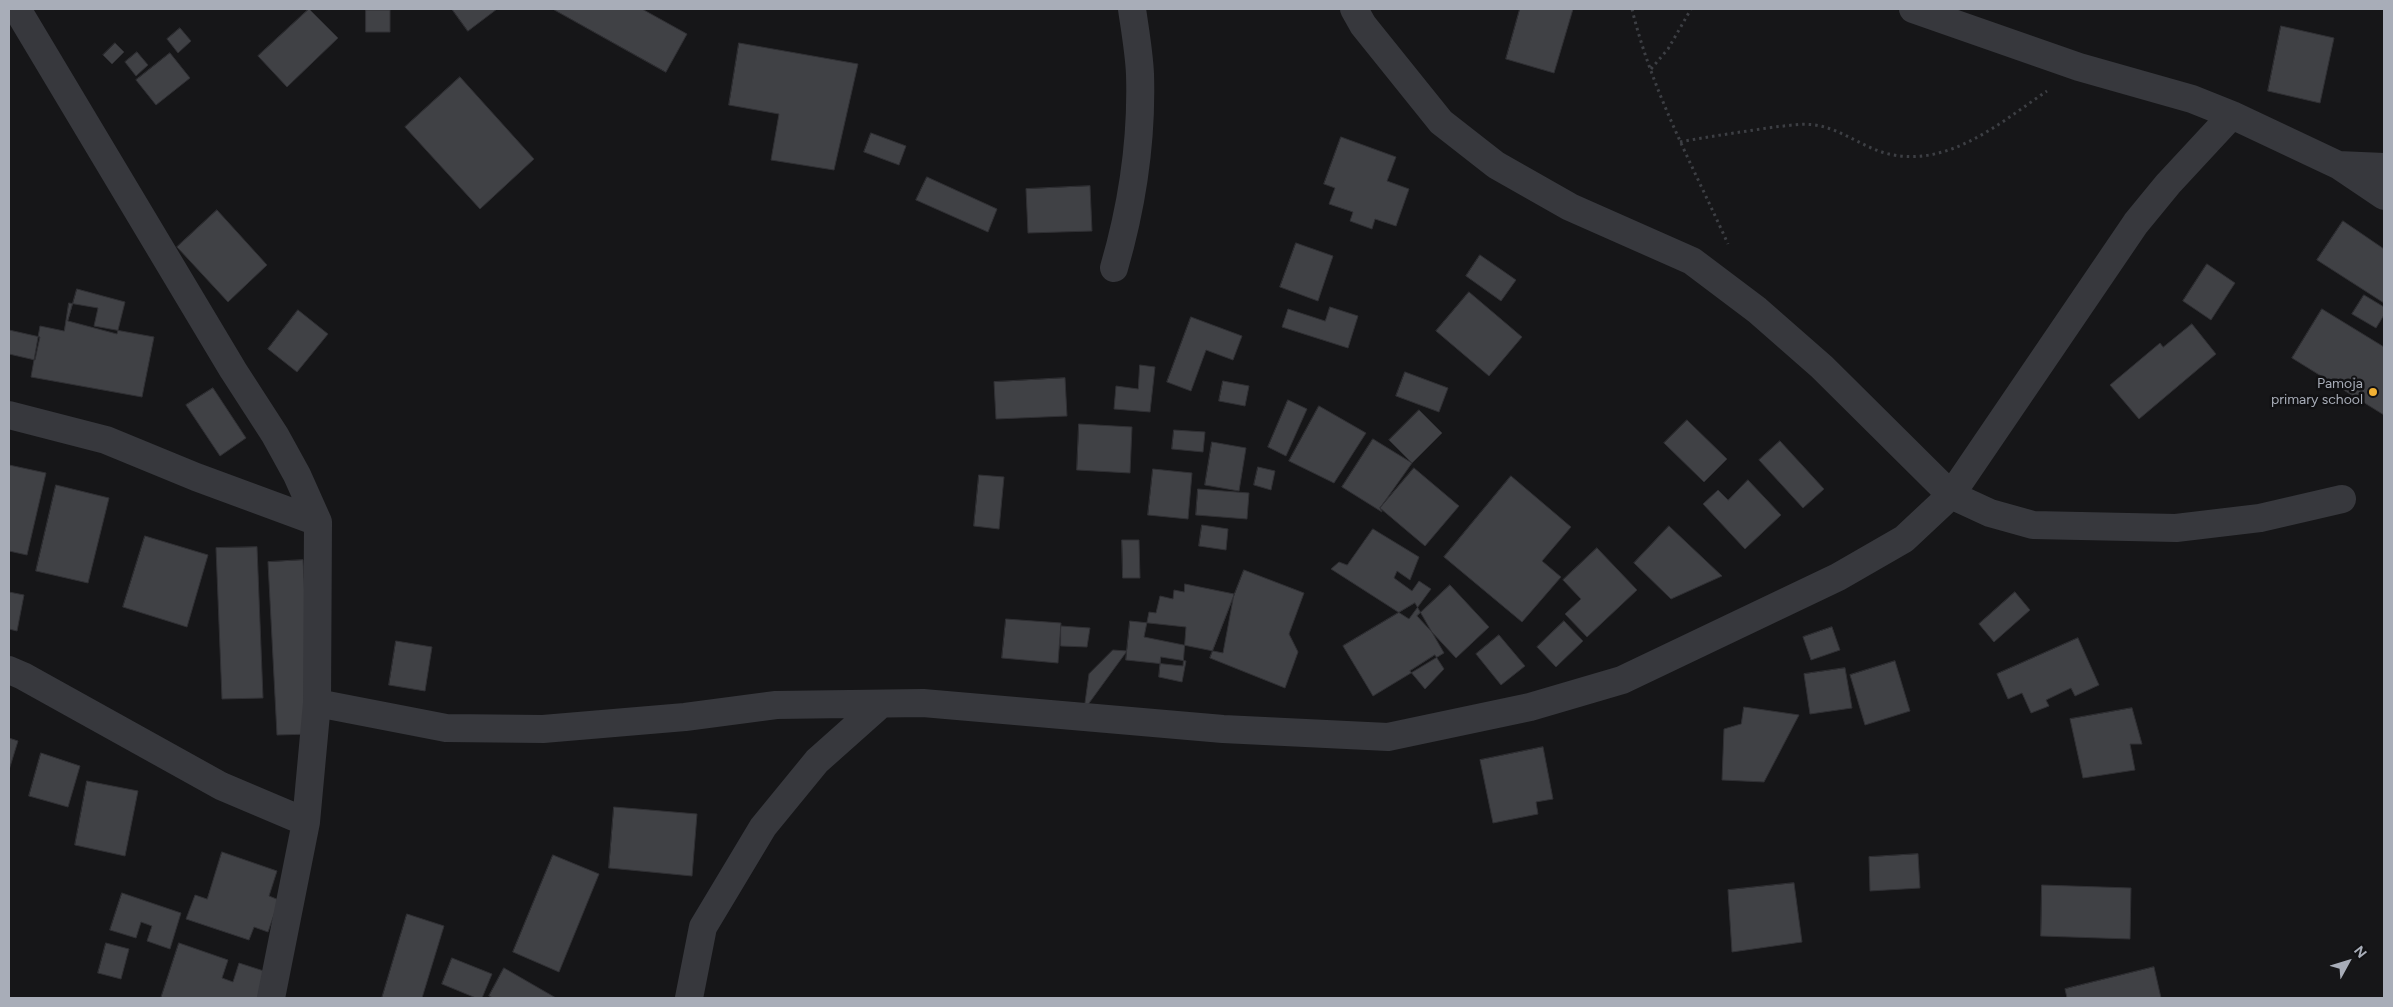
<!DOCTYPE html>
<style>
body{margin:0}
#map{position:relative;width:2393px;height:1007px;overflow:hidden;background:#161618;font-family:Figtree,sans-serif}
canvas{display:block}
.frame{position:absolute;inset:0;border:10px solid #a8adb8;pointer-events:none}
.north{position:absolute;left:2323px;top:937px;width:50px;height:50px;-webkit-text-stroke:4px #111113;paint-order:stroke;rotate:51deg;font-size:14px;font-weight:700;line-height:20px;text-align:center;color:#a8adb8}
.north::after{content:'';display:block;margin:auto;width:18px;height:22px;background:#a8adb8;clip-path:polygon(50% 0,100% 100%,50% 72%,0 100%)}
</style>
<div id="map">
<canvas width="2393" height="1007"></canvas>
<div class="frame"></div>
<div class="north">N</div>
</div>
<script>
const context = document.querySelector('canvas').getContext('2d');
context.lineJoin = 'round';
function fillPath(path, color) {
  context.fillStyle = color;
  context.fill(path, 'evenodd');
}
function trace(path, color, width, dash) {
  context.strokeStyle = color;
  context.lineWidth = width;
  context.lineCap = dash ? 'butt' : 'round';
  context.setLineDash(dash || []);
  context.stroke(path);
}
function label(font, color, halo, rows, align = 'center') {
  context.font = font + ' Figtree,sans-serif';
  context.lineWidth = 5;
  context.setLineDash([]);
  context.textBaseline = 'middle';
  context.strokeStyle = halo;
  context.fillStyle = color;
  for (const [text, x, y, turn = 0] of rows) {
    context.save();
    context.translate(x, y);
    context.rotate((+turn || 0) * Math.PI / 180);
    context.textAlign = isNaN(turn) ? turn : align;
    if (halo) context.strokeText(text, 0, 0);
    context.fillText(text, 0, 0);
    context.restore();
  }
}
const building = new Path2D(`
 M309,9L338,38L287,87L258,56Z
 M452,9H497L468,31Z
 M553,9H642L687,34L666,72Z
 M1520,9H1573L1554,73L1506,59Z
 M366,10H390V32H366Z
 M2281,26L2334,38L2320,103L2268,91Z
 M180,28L191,41L178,53L167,39Z
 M115,43L124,52L112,64L103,55Z
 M739,43L858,64L834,170L771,160L779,114L729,105Z
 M137,52L148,65L136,76L125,62Z
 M170,53L190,78L156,105L136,80Z
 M460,77L534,159L480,209L405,127Z
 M871,133L906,146L899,165L864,152Z
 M1341,137L1396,157L1387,181L1409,189L1396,226L1375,219L1372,229L1350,221L1353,212L1329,204L1335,188L1324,184Z
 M927,177L997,209L988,232L916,200Z
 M1090,186L1092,231L1028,233L1026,189Z
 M217,210L267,265L228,302L177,247Z
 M2343,221L2384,249V303L2317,260Z
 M1296,243L1333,256L1318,301L1280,287Z
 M1480,255L1516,280L1501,301L1466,276Z
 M2207,264L2235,283L2211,320L2183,301Z
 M77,289L125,302L117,334L68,321Z
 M1469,292L1522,337L1489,376L1436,331Z
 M2364,295L2384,307V315L2376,328L2352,314Z
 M69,303L98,308L94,326L154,337L142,397L31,377L40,326L64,331Z
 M1330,307L1358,316L1348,348L1282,327L1288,309L1325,321Z
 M2322,309L2384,347V415L2292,358Z
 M298,310L328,334L297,372L268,349Z
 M1191,317L1242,336L1233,360L1206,350L1191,391L1167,382Z
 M2192,324L2216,354L2139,419L2110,385L2160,343L2163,347Z
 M9,330L40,337L35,360L9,354Z
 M1140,365L1155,367L1150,412L1114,409L1116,386L1138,389Z
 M1405,372L1448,388L1439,412L1396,396Z
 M1065,378L1067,416L996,419L994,382Z
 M1223,381L1249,386L1245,406L1219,401Z
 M213,388L246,438L220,456L186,405Z
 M1288,400L1307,409L1286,456L1268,447Z
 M1319,406L1366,433L1334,483L1289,461Z
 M1419,410L1442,433L1412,463L1389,440Z
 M1687,420L1727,459L1704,482L1664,443Z
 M1079,424L1132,427L1130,473L1077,470Z
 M1174,430L1205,432L1203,452L1172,449Z
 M1373,439L1412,463L1380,508L1382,512L1342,487Z
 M1780,441L1824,489L1803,508L1759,460Z
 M1212,442L1246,448L1239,491L1205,485Z
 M9,465L46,473L27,555L9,551Z
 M1258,467L1275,471L1271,490L1254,485Z
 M1414,468L1459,506L1425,546L1380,508Z
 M1153,469L1192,473L1188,519L1148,515Z
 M979,475L1004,477L999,529L974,526Z
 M1511,476L1571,527L1542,561L1561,577L1522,622L1444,557Z
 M1748,480L1781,515L1745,549L1703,504L1718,490L1728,500Z
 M56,485L109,498L88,583L36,571Z
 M1198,489L1249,493L1247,519L1196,515Z
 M1202,525L1228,529L1226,550L1199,546Z
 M1669,526L1722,576L1671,599L1634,563Z
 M1373,529L1419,557L1410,580L1397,571L1394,578L1412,591L1419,581L1431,589L1409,619L1331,569L1339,562L1347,565Z
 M145,536L208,555L187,627L123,607Z
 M1122,540H1139L1140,578H1123Z
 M257,547L263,698L222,699L216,548Z
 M1597,548L1637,590L1587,637L1565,614L1581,599L1563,580Z
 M303,560L312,734L277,735L268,562Z
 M1244,570L1304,593L1289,634L1298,652L1285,688L1210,658Z
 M1185,584L1234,594L1223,653L1144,637L1149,612L1156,613L1160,596L1173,599L1174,590L1184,592Z
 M1450,585L1489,627L1456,658L1417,616Z
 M9,592L24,595L17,631L9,629Z
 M2015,592L2030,610L1994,642L1979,624Z
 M1415,603L1444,653L1373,696L1343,646Z
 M1006,619L1061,623L1058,663L1002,658Z
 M1130,621L1186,627L1183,666L1126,660Z
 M1564,621L1583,641L1556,667L1537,647Z
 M1061,626L1090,628L1087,647L1061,646Z
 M1832,627L1840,650L1811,660L1803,637Z
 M1499,635L1525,666L1501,685L1476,654Z
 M2078,638L2099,685L2075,696L2071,688L2046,700L2049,706L2031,713L2022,693L2008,699L1997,674Z
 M396,641L432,647L425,691L389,685Z
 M1113,650L1127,651L1084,710L1089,674Z
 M1435,655L1444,669L1425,689L1410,671Z
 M1161,657L1186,661L1182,682L1159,677Z
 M1895,661L1910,711L1865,725L1850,675Z
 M1845,668L1852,708L1810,714L1804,674Z
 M1744,707L1799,715L1764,782L1722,780L1724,729L1741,724Z
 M2132,708L2142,744H2130L2135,770L2083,778L2070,719Z
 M9,738L18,741L9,770Z
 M1543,747L1553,799L1536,802L1538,814L1493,823L1480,760Z
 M41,753L80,766L68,807L29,796Z
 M87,781L138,791L125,856L75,845Z
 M614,807L697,814L692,876L609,868Z
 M222,852L277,871L269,896L279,900L268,932L254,927L249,940L186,919L195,895L207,899Z
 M1918,854L1920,888L1870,891L1869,857Z
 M553,855L599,874L559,972L513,952Z
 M1794,883L1802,942L1732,952L1728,890Z
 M2042,885L2131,888L2130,939L2041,936Z
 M122,893L181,913L170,949L147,941L152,926L141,922L136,938L110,930Z
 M407,914L444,926L422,998H382Z
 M106,943L129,949L121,979L98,973Z
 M179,943L228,960L222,978L233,982L239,963L270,973L262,998H161Z
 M452,958L492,974L482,998H476L442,984Z
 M2154,967L2161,998H2067L2065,989Z
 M504,968L556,998H493L489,996Z`);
fillPath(building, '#404145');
trace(building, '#303034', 1);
trace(new Path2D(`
 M1632,9C1652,92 1693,166 1728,244
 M1651,69L1668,49L1691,9
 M1680,142C1711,136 1742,132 1774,127C1787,126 1801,123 1815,125C1842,129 1863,148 1889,154C1949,168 2001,122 2047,91`), '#3d3f44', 3, [2.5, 4]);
trace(new Path2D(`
 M17,9L233,370L275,435L297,475L318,522L317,703L306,822L271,998
 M1354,9L1363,25L1441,122L1496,165L1570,207L1692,261L1757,310L1822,367L1951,495L1990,513L2033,525L2176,528L2260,518L2342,499
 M1913,9L2079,67L2192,99L2232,115L2338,165L2384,196
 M2338,165L2384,167
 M1114,268C1132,206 1142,138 1140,74C1139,52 1135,30 1132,9
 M9,415L106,440L196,477L318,522
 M9,670L23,676L221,786L306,822
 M317,703L446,728L543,729L685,717L776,705L923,703L1223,729L1388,737L1530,707L1622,680L1838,577L1904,539L1951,495L2136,223L2168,184L2232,115
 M689,998L703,927L763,827L817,761L881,704`), '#37383d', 28);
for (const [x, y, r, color] of [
 [2373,392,5,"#f2b134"]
]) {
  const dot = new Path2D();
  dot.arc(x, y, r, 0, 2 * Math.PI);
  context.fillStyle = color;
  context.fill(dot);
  trace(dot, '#111113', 2);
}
label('14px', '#a8adb8', '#111113', [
 ["Pamoja",2363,384],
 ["primary school",2363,400]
], 'right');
</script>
